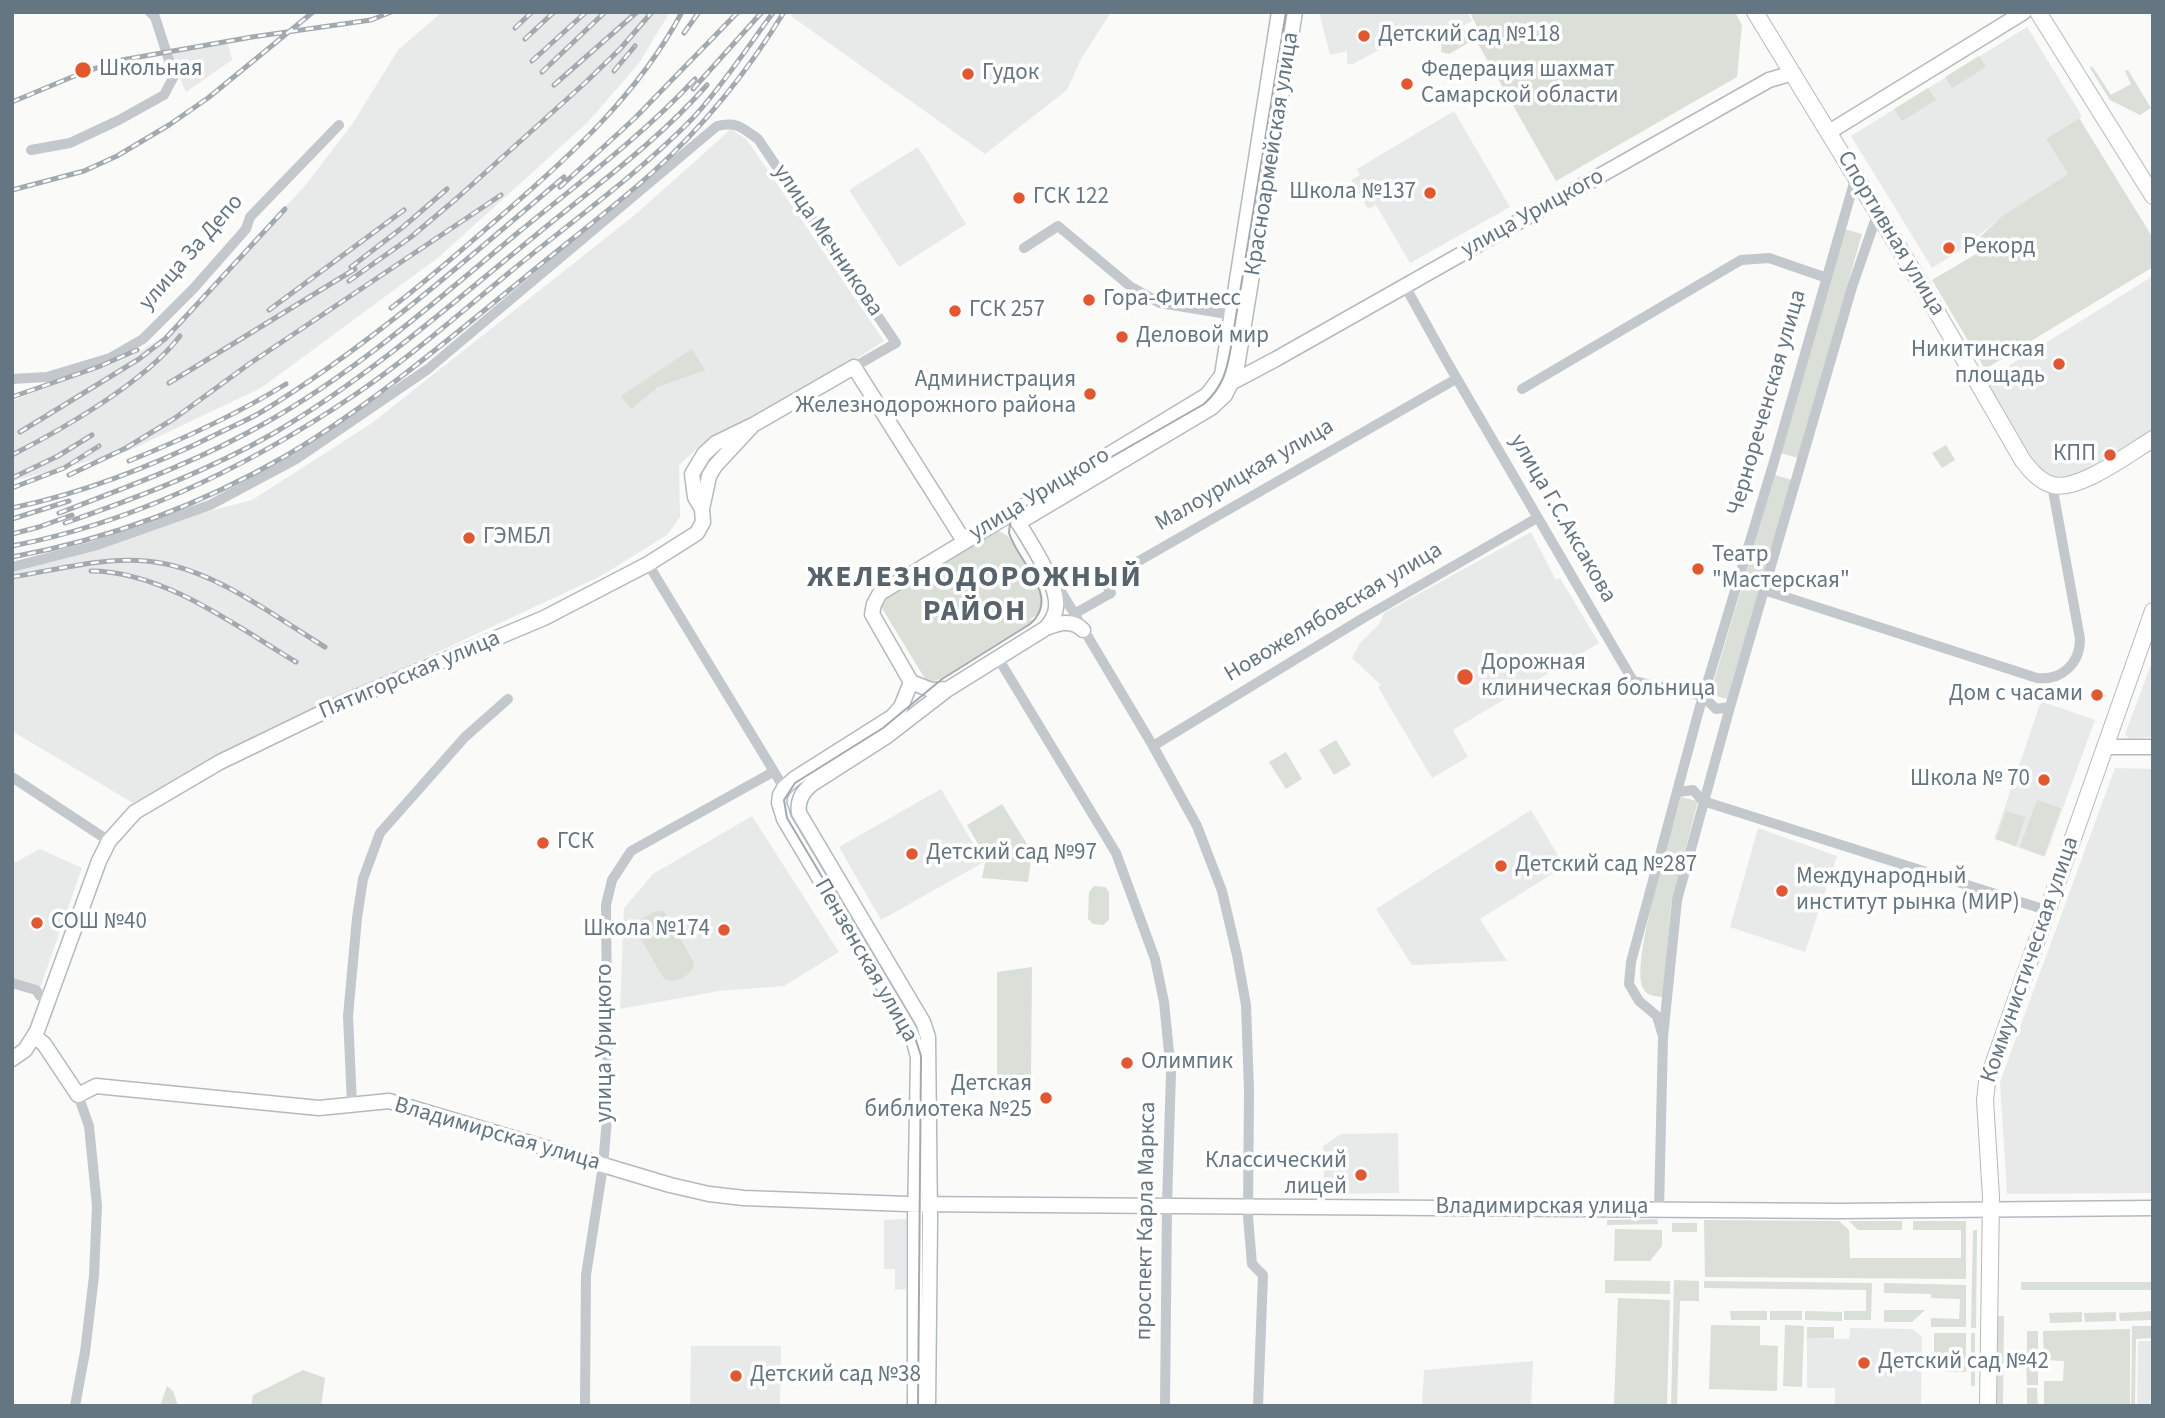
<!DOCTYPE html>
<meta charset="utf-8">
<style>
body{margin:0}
#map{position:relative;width:2165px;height:1418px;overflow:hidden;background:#fafaf8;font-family:"Source Sans 3",sans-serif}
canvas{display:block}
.frame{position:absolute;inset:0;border:14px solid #657683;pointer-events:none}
</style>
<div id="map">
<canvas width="2165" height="1418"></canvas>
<div class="frame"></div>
</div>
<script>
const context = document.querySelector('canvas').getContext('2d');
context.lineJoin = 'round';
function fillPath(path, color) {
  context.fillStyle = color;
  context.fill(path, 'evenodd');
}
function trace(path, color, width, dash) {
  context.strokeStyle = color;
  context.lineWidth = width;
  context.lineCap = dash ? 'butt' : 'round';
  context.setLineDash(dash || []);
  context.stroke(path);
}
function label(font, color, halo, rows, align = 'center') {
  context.font = font + ' "Source Sans 3",sans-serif';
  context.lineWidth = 7;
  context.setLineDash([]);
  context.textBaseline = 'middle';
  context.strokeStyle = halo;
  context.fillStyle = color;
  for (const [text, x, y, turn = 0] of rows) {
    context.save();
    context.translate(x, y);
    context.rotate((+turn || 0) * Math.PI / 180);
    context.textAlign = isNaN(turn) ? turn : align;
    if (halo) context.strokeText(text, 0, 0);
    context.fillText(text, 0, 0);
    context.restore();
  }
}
fillPath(new Path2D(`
 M442,12H670L639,63L588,122L439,257L261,388L128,451L12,481V401L39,390L103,368L134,355L163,337L304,187L353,123L398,50Z
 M793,12H1111L1081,59L1067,90L985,154L791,16Z
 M1319,12H1467L1472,21L1429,45L1419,28L1353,64H1347V51L1330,55Z
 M2027,27L2082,116L2046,139L2068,174L2002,216L1964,248L1932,268L1851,136Z
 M228,43L232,60L186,92L169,53Z
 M1454,111L1510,207L1410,263L1376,205L1368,209L1351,180L1360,175L1357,169Z
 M731,129L747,140L884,341L848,364L701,445L679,465L680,517L667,535L601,576L221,753L133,803L12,731V562L252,500L372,423L636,214Z
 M918,147L966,224L899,267L849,190Z
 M2153,276V431L2083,473L2057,479L2042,470L2034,462L1986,380Z
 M1531,532L1556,580L1560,578L1599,643L1453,730L1468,757L1432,778L1378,687L1381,685L1352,658L1360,643L1379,624L1384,613Z
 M2153,659V737L2128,738L2125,734Z
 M2041,701L2095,720L2045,857L1994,839Z
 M2115,768L2153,769V1193L2007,1194L2000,1082Z
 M941,789L984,862L881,920L839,847Z
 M1531,810L1562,862L1554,867L1557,871L1480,919L1507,961L1412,965L1376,909Z
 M752,816L839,952L784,986L719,991L620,1009L624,908L653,874Z
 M1758,828L1837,856L1805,952L1730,927Z
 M40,849L82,868L40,988L12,979V864Z
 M1398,1133L1399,1193L1324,1194L1323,1146L1341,1134Z
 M906,1219V1289L895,1290V1269H884V1220Z
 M1850,1328L1913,1329L1922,1337L1921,1406H1835V1388H1807V1338L1849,1339Z
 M2138,1341H2153V1406H2137Z
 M691,1346H781L780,1406H690Z
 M1533,1361L1531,1406H1422L1424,1370Z`), '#e8e9e9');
fillPath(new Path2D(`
 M1475,12H1735L1742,25L1737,77L1556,181L1477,42L1483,38L1471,15Z
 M1463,30L1472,34L1470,42L1449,54L1441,52L1442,42Z
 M1979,56L1986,67L1952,88L1945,77Z
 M2092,66L2111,95L2131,84L2125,71L2128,70L2151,108L2140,115L2110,100L2090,68Z
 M1928,88L1936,100L1902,121L1894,109Z
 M2079,118L2153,238V267L1985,369L1932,280L1983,250L1980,237L2002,216L2068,174L2046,139Z
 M1844,229L1862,234L1798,458L1780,453Z
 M692,349L705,370L658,387L631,409L621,396Z
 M1946,445L1955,460L1942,468L1932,453Z
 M1775,475L1792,480L1727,699L1710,694Z
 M995,529L1008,536L1037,586L1042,597L1039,614L1030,619L1033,621L938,680L927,682L880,605L883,597Z
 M1336,740L1351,765L1334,775L1319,750Z
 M1286,752L1302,779L1286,789L1269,762Z
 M1681,797L1698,801L1671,905L1663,996L1661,997C1653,996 1646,995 1643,988C1630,963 1672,830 1681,797Z
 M2037,800L2061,808L2044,856L2020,847Z
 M1002,804L1032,852L1028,882L982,878L986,858L967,825Z
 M2006,811L2025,817L2016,846L1996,839Z
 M1094,886L1105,887L1109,892V920L1103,925L1093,924L1088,919L1089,892Z
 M656,911H662L666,914L693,961L694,967C687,977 672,987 662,976L636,930C637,919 647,916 656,911Z
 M1032,967L1031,1075H997V972Z
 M1657,1219L1658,1224L1607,1225V1220Z
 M1704,1220L1839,1221L1849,1230L1850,1258H1961V1230H1913V1221H1966V1279L1705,1277Z
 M1849,1221H1902V1230H1858Z
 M1672,1223H1697V1232H1672Z
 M1615,1229L1662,1230V1246L1650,1261H1614Z
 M1973,1230H1977L1976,1328H1971Z
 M1605,1280L1670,1281V1294L1605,1293Z
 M1674,1280L1699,1281V1301H1680L1677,1406H1671Z
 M1704,1281L1872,1283L1871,1320H1844V1311H1866V1290L1704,1288Z
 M2021,1282H2153V1290H2021Z
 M1884,1283L1966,1285V1327H1931V1318L1959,1319L1960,1299L1931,1298V1294L1884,1293Z
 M1618,1298L1670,1300L1667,1406H1614Z
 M1884,1310H1925L1912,1322H1884Z
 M1730,1311H1767V1320H1731Z
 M1770,1311H1802V1320H1770Z
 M1805,1311L1842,1312V1321L1805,1320Z
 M2153,1311V1320L2120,1321L2119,1313Z
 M2082,1312V1322L2050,1323L2049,1313Z
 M2116,1312V1321L2085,1322L2084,1313Z
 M1996,1316H2004L2003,1406H1995Z
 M1711,1325L1760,1326V1345L1778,1346L1777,1391L1709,1389Z
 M1785,1325L1804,1326L1802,1387L1783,1386Z
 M2132,1326H2153V1338L2136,1339L2135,1406H2131Z
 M1807,1327H1834V1338H1807Z
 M2130,1329V1406L2044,1404V1381H2063L2064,1361L2044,1360L2043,1331Z
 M2027,1331H2038V1358H2027Z
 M1934,1333H1966V1372H1947L1946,1363H1934Z
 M1971,1333H1975V1386H1971Z
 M2026,1361H2038V1385H2027Z
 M303,1370L325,1378L321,1406H251L253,1395Z
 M167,1386L173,1391L178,1406H160Z
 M2027,1388H2037L2038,1406H2027Z`), '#dadfd7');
const secondary = new Path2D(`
 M1829,132L2024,12
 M1212,393L1276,359L1769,80L1793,73
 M702,509L695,497L692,474L704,454L716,443L753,425L854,367L964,541
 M1018,523L1211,408L1225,395L1236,373L1295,12
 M1046,628C1059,623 1072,619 1083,630
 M911,682L901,707L892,717L794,779L784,788L780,795L779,803L784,819L907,1026L913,1038L918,1057L915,1221V1406
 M948,689L931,690L911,682L872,614L874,604L880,593L1207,395L1222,375L1279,12
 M2105,747H2153
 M34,1036L44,1044L78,1095L96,1086L319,1108L389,1101L670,1185L709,1194L744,1198L907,1204L1840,1211L2153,1208
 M12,1059L25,1050L37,1031L99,861L109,841L135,812L220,762L342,703L544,618L648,564L697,533L703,522L702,509L709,476L715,466L753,425
 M928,1406L930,1221L928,1037L923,1022L799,813C797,801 802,792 812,784L887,736L948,689L1046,628C1051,622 1055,616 1056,608C1059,582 1025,535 1012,512`);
const primary = new Path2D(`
 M1755,12L1919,281L2023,461C2031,471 2040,482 2053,485C2078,492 2130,453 2153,439
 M2038,12L2153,196
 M1988,1406L1991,1197L1985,1100L1987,1082L2153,611`);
trace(secondary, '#b3babf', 17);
trace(primary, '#b5babe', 18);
trace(new Path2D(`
 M31,150L70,143L119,120L164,95L174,76L155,17L150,12
 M1024,248L1058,226L1131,287L1160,303L1233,315
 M1405,286L1446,360L1633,681L1703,696L1716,709L1730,707
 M12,379L47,377L110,358L143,339L194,288L246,229L250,217L339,125
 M1522,389L1741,260L1769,258L1827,278
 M648,564L784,788
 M12,567L94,546L210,505L296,459L428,369L717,126C737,121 742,128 758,139L896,343L854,367
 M1056,583L1153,746L1197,826L1222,891L1237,955L1246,1005L1249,1090L1248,1217L1252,1264L1263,1275L1258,1406
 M1764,590L2037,678C2062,681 2080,663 2080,639L2052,485
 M1074,614L1111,593L1104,581L1456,379
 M998,658L1116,853L1155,959L1164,1002L1171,1072L1167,1205L1165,1406
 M1153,746L1365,617L1537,518
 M12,777L109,841
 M1678,792L1693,790L1703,801L2046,910
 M12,983L36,990L40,996L50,999
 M1662,1033L1657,1016L1639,1001L1629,984L1631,962L1699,710L1773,465L1856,176
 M352,1104L348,1016L357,918L363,879L380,833L465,737L508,699
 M1659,1209L1663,1037L1677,900L1730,707L1852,287L1878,212
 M585,1403L586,1275L603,1166L608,1107L606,905L612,880L631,851L773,772
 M75,1406L85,1352L94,1276L97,1206L89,1126L78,1095`), '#c3c8cc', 10);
trace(secondary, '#fff', 14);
trace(primary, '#fff', 16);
trace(new Path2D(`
 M918,1406L921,1056L912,1028L787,818L784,800L795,783L883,728L942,679L1030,624C1062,596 1018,563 1009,533L1010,523L1019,510L1204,404C1223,387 1227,370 1231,347L1286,12`), '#a2aab0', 2);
const rail = new Path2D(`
 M515,28L532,12
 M684,33L699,12
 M525,39L554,12
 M532,61L586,12
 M614,71L635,46
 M542,72L605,12
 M554,85L637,12
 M693,89L762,12
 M12,102L84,72L122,60L252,37L371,20L391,12
 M560,187L635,118L738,12
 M12,190L84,171L117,156L169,125L208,98L313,12
 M351,267L403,227L447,189
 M349,281L411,237L456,199L586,82L621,48L652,12
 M391,308C429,279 465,247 502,215C571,155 638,95 682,12
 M269,310L404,210
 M169,383L355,269
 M12,397L98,367L137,350
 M20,432L139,359L165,339L285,209
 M12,455C63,429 145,382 180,336
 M129,461C183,439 236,415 286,384
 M69,475L126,448L175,418L249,364L501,195
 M12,478L58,456L92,435
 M12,488L64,468L99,446
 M12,508C84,493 155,465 221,432C235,425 250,419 263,411C372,344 467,259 564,177
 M59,513C130,486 201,460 267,422C359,370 439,298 520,231C580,182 642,136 695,79
 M12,519L69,501
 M65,523C136,498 208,471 274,433C368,378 451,304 536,235C594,187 657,142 707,85
 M12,534L39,527L72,515
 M12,546C136,522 249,466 353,396C408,359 459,314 510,272C571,222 637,175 692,119C720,89 747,48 772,14
 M12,557C110,539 203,504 289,454C377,401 455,334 535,269C574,237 615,206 653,172C704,126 748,71 784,12
 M91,571C163,571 236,626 296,662
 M12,577C56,570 102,557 146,561C210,566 272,615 325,647`);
trace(rail, '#a2aab0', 5);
trace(rail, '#fff', 2.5, [8]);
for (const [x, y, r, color] of [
 [1364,36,7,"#e4572e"],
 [83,70,9,"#e4572e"],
 [968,74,7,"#e4572e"],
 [1407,84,7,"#e4572e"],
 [1430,193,7,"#e4572e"],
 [1019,198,7,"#e4572e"],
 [1949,248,7,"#e4572e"],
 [1089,300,7,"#e4572e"],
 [955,311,7,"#e4572e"],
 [1122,337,7,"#e4572e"],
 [2059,364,7,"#e4572e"],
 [1090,394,7,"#e4572e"],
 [2110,455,7,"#e4572e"],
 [469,538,7,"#e4572e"],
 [1698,569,7,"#e4572e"],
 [1465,677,9,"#e4572e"],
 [2097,695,7,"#e4572e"],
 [2044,780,7,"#e4572e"],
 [543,843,7,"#e4572e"],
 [912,854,7,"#e4572e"],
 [1501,866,7,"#e4572e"],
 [1782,891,7,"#e4572e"],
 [37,923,7,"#e4572e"],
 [724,930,7,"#e4572e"],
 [1127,1063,7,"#e4572e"],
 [1046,1098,7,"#e4572e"],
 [1361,1175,7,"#e4572e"],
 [1864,1363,7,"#e4572e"],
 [736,1376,7,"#e4572e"]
]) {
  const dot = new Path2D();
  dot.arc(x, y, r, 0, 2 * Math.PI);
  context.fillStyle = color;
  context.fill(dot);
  trace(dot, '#fff', 2.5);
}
label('23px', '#657683', '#fff', [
 ["Детский сад №118",1378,36],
 ["Школьная",99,70],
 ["Федерация шахмат",1421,71],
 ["Самарской области",1421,97],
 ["Гудок",982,74],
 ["Школа №137",1416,193,"right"],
 ["ГСК 122",1033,198],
 ["Рекорд",1963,248],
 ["Гора-Фитнесс",1103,300],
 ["ГСК 257",969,311],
 ["Деловой мир",1136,337],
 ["Никитинская",2045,351,"right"],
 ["площадь",2045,377,"right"],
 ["Администрация",1076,381,"right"],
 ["Железнодорожного района",1076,407,"right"],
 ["КПП",2096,455,"right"],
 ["ГЭМБЛ",483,538],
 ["Театр",1712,556],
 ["\"Мастерская\"",1712,582],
 ["Дорожная",1481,664],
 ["клиническая больница",1481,690],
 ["Дом с часами",2083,695,"right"],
 ["Школа № 70",2030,780,"right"],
 ["ГСК",557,843],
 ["Детский сад №97",926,854],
 ["Детский сад №287",1515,866],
 ["Международный",1796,878],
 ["институт рынка (МИР)",1796,904],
 ["СОШ №40",51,923],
 ["Школа №174",710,930,"right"],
 ["Олимпик",1141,1063],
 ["Детская",1032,1085,"right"],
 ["библиотека №25",1032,1111,"right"],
 ["Классический",1347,1162,"right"],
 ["лицей",1347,1188,"right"],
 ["Детский сад №42",1878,1363],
 ["Детский сад №38",750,1376]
], 'left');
label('23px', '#657683', '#fff', [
 ["Красноармейская улица",1273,154,-81],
 ["улица Урицкого",1533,214,-29],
 ["Спортивная улица",1890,234,59],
 ["улица Мечникова",827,241,56],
 ["улица За Депо",192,253,-49],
 ["Чернореченская улица",1768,403,-74],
 ["Малоурицкая улица",1245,476,-30],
 ["улица Урицкого",1040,495,-31],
 ["улица Г.С.Аксакова",1562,519,60],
 ["Новожелябовская улица",1334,613,-31],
 ["Пятигорская улица",410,676,-23],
 ["Коммунистическая улица",2031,960,-71],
 ["Пензенская улица",865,961,60],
 ["улица Урицкого",606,1043,-90],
 ["Владимирская улица",497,1135,16],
 ["Владимирская улица",1542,1208],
 ["проспект Карла Маркса",1147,1221,-89]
]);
context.letterSpacing = '2px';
label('bold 30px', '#57646e', '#fff', [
 ["ЖЕЛЕЗНОДОРОЖНЫЙ",975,579],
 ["РАЙОН",975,613]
]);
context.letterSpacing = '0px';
</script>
